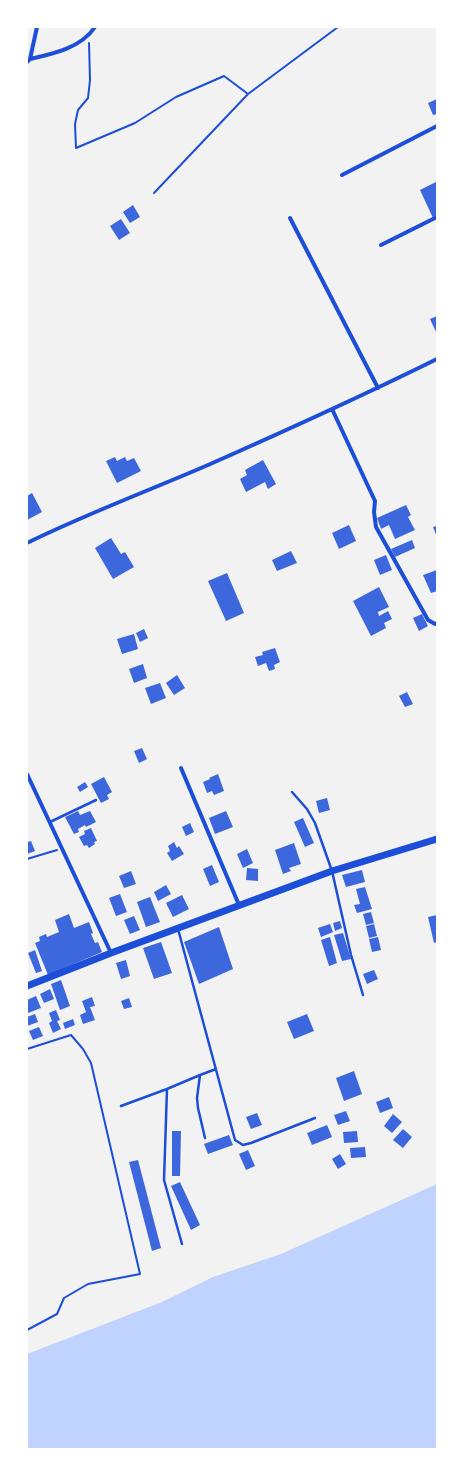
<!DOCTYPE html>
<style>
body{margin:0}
#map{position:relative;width:464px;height:1476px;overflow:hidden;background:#f2f2f2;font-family:"Fira Sans",sans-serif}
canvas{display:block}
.frame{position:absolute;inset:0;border:28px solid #fff;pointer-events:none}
</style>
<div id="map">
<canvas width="464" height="1476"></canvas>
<div class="frame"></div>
</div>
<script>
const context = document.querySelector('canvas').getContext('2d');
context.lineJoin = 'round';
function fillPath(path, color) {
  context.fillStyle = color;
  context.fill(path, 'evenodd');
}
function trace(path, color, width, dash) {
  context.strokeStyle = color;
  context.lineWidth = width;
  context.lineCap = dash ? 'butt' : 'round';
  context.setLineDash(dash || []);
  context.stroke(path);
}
fillPath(new Path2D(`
 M437,1184V1449H27V1354L162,1302L213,1277L281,1254Z`), '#bfd3fe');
fillPath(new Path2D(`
 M437,99V114L433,115L428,103Z
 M436,182L437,216L433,218L420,190Z
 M133,205L140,217L130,223L123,212Z
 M121,219L130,233L119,240L110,226Z
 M437,316V334L430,319Z
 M115,457L117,461L125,457L127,461L134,458L141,471L117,483L106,461Z
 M263,460L276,484L268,489L265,482L246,492L240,479L247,475L245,470Z
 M32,493L42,512L27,520V496Z
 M406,505L411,515L408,517L415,530L395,539L389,525L381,529L377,518Z
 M349,525L356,541L339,549L332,533Z
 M437,526V537L433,527Z
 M111,538L121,554L125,552L134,567L113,579L95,548Z
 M412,540L415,548L395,557L391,549Z
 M291,551L297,563L277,571L272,560Z
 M386,555L392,570L380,575L374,560Z
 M437,570V591L431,593L423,575Z
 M227,573L244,613L226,621L208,581Z
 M379,587L389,607L378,612L379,616L388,611L392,619L384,623L386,628L371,636L353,601Z
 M422,614L428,626L419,631L413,618Z
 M144,629L148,638L140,642L136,633Z
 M134,634L138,649L122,654L117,639Z
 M275,648L280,662L274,665L275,669L269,671L266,663L258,666L255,657L263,655L262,652Z
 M143,664L147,678L134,683L129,669Z
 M177,675L185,688L174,695L166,683Z
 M160,683L166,698L151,704L145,688Z
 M407,692L413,704L405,707L399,696Z
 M142,748L147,759L139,763L134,751Z
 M218,774L224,791L214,795L212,791L207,793L203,782L210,779L209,778Z
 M104,777L112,792L107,795L109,799L101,803L91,784Z
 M85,782L88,787L80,792L77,787Z
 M327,798L330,810L319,813L316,801Z
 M78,811L80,815L90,811L96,822L86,827L85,825L78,829L79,832L74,834L65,817Z
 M226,811L233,827L215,834L209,818Z
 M303,818L314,843L305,847L294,822Z
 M190,823L194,832L186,836L182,827Z
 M91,828L97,841L94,842L95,844L89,848L87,845L84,846L79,837L85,834L84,831Z
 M31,841L35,851L27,854V842Z
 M174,842L177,848L179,846L184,854L172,861L167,853L170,851L168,846Z
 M294,843L301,864L289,868L291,871L283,874L275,850Z
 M247,849L253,863L243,868L237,854Z
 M212,865L219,882L210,886L203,869Z
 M247,868L258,869V881L246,880Z
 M362,870L365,882L346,887L342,875Z
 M131,871L136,884L124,888L119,876Z
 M166,885L171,894L158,901L154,892Z
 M365,887L372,909L357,913L354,905L360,904L356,889Z
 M120,894L127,912L116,916L109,898Z
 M182,895L189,909L173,917L166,903Z
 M150,897L160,922L146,927L137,902Z
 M371,912L374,923L366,925L363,914Z
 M69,914L74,928L89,922L93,933L91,934L95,943L98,942L102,952L48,975L35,943L40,941L39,937L46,934L47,937L59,932L55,920Z
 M437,915V942L434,943L428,917Z
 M134,916L140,930L130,934L124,920Z
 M340,921L342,928L335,931L333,923Z
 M330,924L333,932L321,937L318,928Z
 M374,924L377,936L369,938L366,926Z
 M219,927L233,969L199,984L184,942Z
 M343,933L351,959L342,961L334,935Z
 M330,937L337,963L329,966L321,940Z
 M378,937L381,950L372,952L369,939Z
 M161,942L172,973L154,979L143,948Z
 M35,950L42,971L36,973L28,953Z
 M126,960L130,976L121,979L116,963Z
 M374,970L378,979L367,984L363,974Z
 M61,980L70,1006L60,1010L51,984Z
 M50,989L54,999L44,1003L40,994Z
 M36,996L41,1008L28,1013L27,1000Z
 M92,997L95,1006L90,1007L95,1020L83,1024L80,1015L86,1012L82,1001Z
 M129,998L132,1007L124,1009L121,1001Z
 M56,1010L60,1020L57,1021L61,1029L53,1033L49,1023L52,1021L49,1013Z
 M35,1014L38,1022L27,1026V1017Z
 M307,1014L314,1031L294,1039L287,1022Z
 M73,1019L75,1025L65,1029L63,1023Z
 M39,1027L43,1036L33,1040L29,1031Z
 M354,1071L362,1094L344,1101L336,1078Z
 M389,1097L393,1108L380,1113L376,1102Z
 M346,1111L350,1121L338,1125L334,1115Z
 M257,1113L262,1125L251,1129L246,1117Z
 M393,1114L402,1122L392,1133L384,1126Z
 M327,1125L332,1137L312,1145L307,1133Z
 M403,1129L412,1137L403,1148L393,1140Z
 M172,1131H181L180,1176H172Z
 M357,1131L358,1142L344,1143L343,1132Z
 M229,1135L233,1145L208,1154L204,1144Z
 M365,1147L366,1157L351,1158L350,1148Z
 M248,1150L255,1166L246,1170L239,1154Z
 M340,1154L346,1164L338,1169L332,1159Z
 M138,1160L161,1248L152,1251L129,1162Z
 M180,1182L200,1225L191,1230L171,1186Z`), '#3d67dc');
trace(new Path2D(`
 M89,43L90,80L88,98L78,110L75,124L76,148L135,123L176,97L224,76L248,94
 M154,193L248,94L338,27
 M27,859L57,850
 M27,1049L71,1035L83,1049L91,1063L140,1274L88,1284L64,1298L57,1314L27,1330`), '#1d4ed8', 2);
trace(new Path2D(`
 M292,792L307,809L315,823L332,871L351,955L363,995
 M50,822L96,800
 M178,929L235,1140L243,1145L251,1143L315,1118
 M121,1106L167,1089
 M205,1138L198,1108L197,1098L200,1075L216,1069
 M182,1244L164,1180L167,1089L200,1075`), '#1d4ed8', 2.5);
trace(new Path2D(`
 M30,59L37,27
 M27,62L30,59C53,54 81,48 95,27
 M342,175L437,126
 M290,218L378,388
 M381,245L437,217
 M332,409L375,501L374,512L376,527L428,620L435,624L437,623
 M27,543C86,514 148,491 208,465C285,431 362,396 437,359
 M181,768L239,905
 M27,774L111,953`), '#1d4ed8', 4);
trace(new Path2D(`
 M27,986L111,953L332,871L437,839`), '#1d4ed8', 7);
</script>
